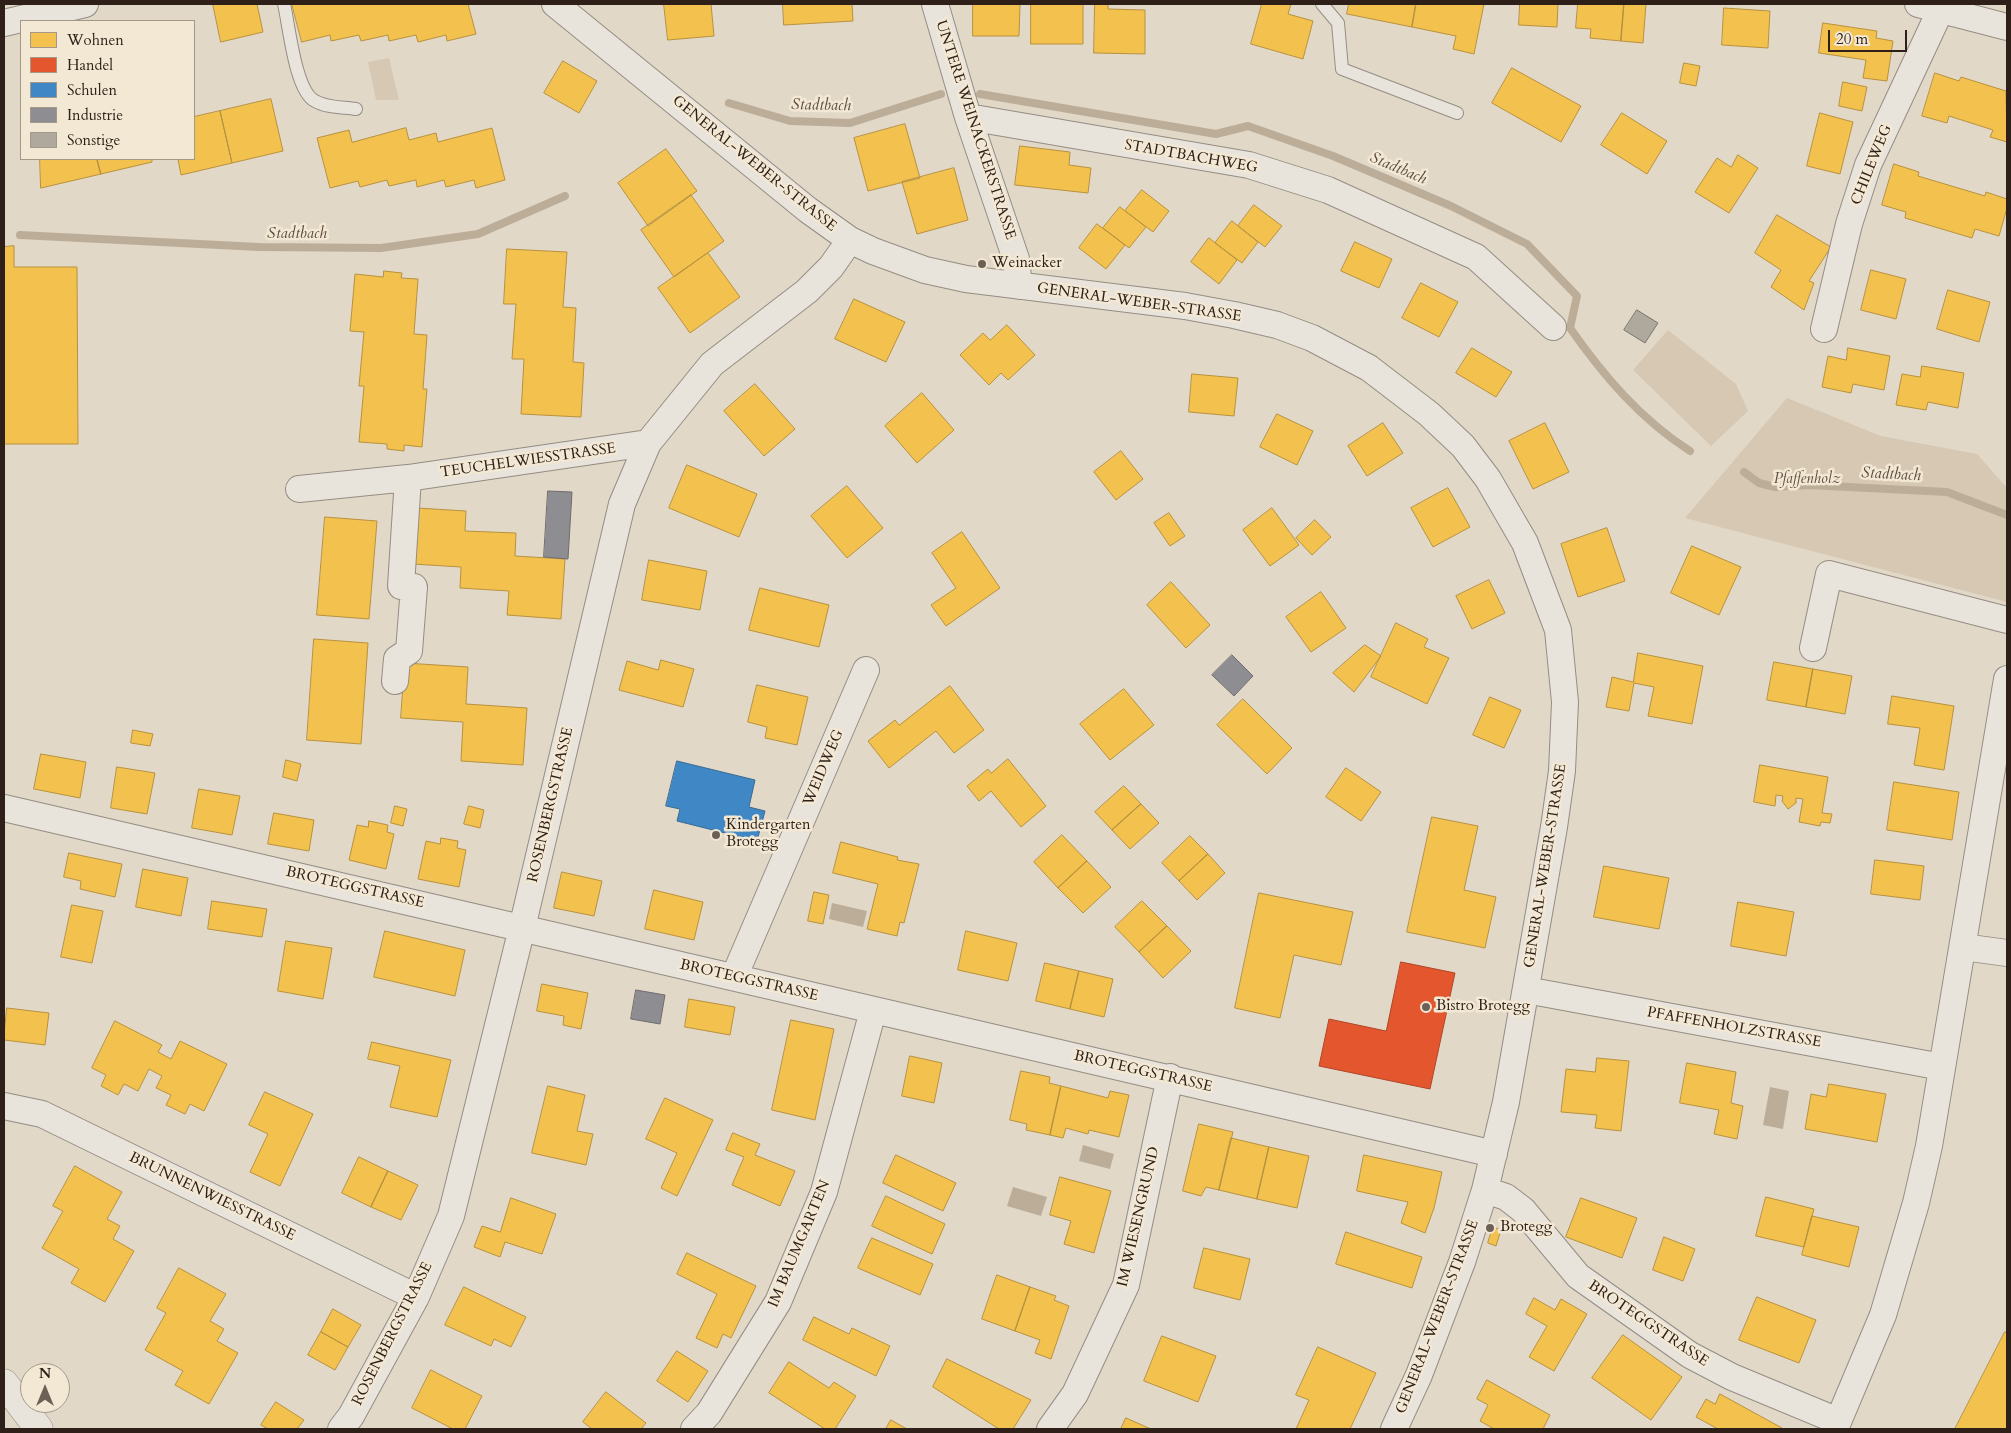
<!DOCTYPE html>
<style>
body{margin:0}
#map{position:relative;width:2011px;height:1433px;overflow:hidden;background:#e2d8c8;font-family:Cardo,serif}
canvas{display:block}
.frame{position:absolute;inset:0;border:5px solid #2e2018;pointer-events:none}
.legend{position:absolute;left:20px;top:20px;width:175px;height:140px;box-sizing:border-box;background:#f3e8d4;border:1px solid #a49889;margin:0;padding:6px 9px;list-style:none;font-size:15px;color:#2e2018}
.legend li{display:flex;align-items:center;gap:10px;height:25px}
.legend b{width:25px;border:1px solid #a49889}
.north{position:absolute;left:20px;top:1363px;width:50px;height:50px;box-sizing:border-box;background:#f3e8d4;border:1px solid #a49889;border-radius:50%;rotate:0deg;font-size:14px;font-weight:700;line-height:20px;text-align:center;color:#2e2018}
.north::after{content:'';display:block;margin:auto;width:18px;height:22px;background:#6d6056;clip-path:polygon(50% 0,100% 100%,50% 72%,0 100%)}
.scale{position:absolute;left:1828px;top:30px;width:79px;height:22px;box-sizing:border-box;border:2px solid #2e2018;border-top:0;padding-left:6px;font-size:15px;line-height:18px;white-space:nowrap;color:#2e2018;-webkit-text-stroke:4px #f3e8d4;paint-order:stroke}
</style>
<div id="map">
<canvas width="2011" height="1433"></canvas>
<div class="frame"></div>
<ul class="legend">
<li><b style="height:14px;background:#f2c14e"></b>Wohnen</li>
<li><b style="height:14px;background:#e4572e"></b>Handel</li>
<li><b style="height:14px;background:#3f88c5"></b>Schulen</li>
<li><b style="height:14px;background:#8d8d92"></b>Industrie</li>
<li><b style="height:14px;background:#afa89d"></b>Sonstige</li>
</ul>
<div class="north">N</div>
<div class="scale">20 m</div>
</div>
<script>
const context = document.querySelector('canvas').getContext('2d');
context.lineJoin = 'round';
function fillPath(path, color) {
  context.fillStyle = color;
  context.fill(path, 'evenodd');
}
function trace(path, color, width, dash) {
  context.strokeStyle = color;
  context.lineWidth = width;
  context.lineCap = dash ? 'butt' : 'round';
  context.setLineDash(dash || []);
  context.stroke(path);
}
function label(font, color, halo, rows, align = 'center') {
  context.font = font + ' Cardo,serif';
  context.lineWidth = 5;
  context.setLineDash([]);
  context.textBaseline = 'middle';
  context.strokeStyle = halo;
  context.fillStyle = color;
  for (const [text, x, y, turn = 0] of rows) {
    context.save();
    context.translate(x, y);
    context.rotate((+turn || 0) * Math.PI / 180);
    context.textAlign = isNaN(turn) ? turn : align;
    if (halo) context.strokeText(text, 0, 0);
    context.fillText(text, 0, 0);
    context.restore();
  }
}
fillPath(new Path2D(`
 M389,58L399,100H376L368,62Z
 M1668,330L1736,384L1748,411L1711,446L1633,370Z
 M1787,398L1881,436L1977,454L2007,488V602L1685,518Z`), '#d6c8b3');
fillPath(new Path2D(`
 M832,903L867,911L863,927L829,919Z
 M1770,1087L1789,1091L1783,1129L1763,1125Z
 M1083,1145L1114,1154L1110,1169L1079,1161Z
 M1013,1187L1047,1197L1041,1216L1007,1206Z`), '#bcad99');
const homes = new Path2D(`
 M213,4H257L263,32L221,42Z
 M292,4H468L476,34L447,41L446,35L418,42L416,35L389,41L388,35L361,41L359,35L331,41L330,35L302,42Z
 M664,4H711L714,36L668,40Z
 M783,4H852L853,21L784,25Z
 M973,4H1020L1019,36H973Z
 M1031,4H1083V44H1031Z
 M1095,4H1108V9L1145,10V54L1094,53Z
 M1262,4H1291L1288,14L1313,21L1303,59L1251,44Z
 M1349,4H1416L1412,27L1347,14Z
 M1416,4H1484L1474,54L1453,49L1456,36L1412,27Z
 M1520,4H1558L1557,27L1519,25Z
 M1578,4H1624L1621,41L1590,38L1591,29L1576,28Z
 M1624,4H1646L1643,43L1621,41Z
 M1724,8L1770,11L1768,48L1722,45Z
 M1823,23L1877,31L1876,38L1893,41L1887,81L1863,78L1866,60L1819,53Z
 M563,61L597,81L579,113L544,93Z
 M1684,63L1700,66L1696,86L1680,83Z
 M1512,68L1581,106L1561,142L1492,103Z
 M1935,73L1959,81L1961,77L2006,91L2007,142L1990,137L1993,130L1949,116L1947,123L1922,116Z
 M1843,82L1867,87L1862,111L1839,106Z
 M271,99L283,151L232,163L220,111Z
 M220,111L232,163L181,175L178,159H194V117Z
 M1622,113L1667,141L1647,174L1601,145Z
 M1820,113L1853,122L1840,174L1807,166Z
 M905,124L920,178L868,191L854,138Z
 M406,128L409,140L436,133L438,142L492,128L505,180L476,188L474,180L446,187L444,180L417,187L416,180L389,186L387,180L360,187L358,181L330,188L317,138L349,130L352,142Z
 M1020,146L1070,152L1069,165L1091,168L1088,193L1015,185Z
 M666,149L697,191L648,226L618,183Z
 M1738,155L1758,168L1729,213L1695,192L1717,158L1731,167Z
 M40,159H97L101,174L41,188Z
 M97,159H152V162L101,174Z
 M1894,164L1919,172L1918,176L1985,196L1986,192L2007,199V208L1999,236L1975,229L1972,238L1905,218L1906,212L1882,205Z
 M954,168L968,220L917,234L902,182Z
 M1142,190L1169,211L1153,232L1125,211Z
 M691,195L724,241L674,277L641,230Z
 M1254,205L1282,226L1265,247L1238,226Z
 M1120,207L1146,227L1129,248L1103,228Z
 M1777,215L1831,247L1809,281L1814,283L1804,310L1771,287L1781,270L1755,253Z
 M1232,221L1258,242L1242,263L1215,243Z
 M1097,224L1125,245L1106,269L1079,248Z
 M1209,238L1237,260L1219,284L1191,262Z
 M1355,242L1392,259L1379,288L1341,271Z
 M14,246V267H77L78,444H4V247Z
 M507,249L567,252L563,307L576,308L573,362L584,363L581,417L521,414L524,359H512L516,304H504Z
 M708,253L740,297L690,333L658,288Z
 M1871,270L1906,279L1896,319L1861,310Z
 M384,271L402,273L401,278L418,279L414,334L427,335L423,389H427L422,447L404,445V451L387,449V444L359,442L364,386H359L364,332L350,331L355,274L383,277Z
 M1421,283L1458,302L1439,337L1402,318Z
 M1948,290L1990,302L1979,342L1937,329Z
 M854,299L905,322L886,362L835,339Z
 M1007,325L1035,355L1008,380L1001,373L989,385L960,355L983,333L990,340Z
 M1472,348L1512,372L1496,397L1456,373Z
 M1848,348L1890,356L1884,390L1853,384L1851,393L1822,387L1828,356L1846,360Z
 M1922,366L1964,373L1958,408L1928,402L1926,410L1896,405L1902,374L1920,377Z
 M1192,374L1238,378L1234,416L1189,412Z
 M755,384L795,429L764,456L724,411Z
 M922,393L954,430L917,463L885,426Z
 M1277,414L1313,431L1297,465L1260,447Z
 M1383,423L1403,453L1367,476L1348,446Z
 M1545,423L1569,472L1533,489L1509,441Z
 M1121,451L1143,479L1116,500L1094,472Z
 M687,465L757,494L739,537L669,508Z
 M847,486L883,528L847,558L811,516Z
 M1448,488L1470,527L1433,547L1411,508Z
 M417,508L466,511L465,531L516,533L515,556L565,559L561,619L507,615L509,591L460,588L461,567L413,564Z
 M1272,508L1299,545L1270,566L1243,530Z
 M1169,513L1185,536L1170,546L1154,523Z
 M325,517L377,521L369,619L317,615Z
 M1315,520L1331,537L1312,555L1296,538Z
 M1607,528L1625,581L1578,597L1561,544Z
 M962,532L1000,588L946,626L931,605L956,588L932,553Z
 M1692,546L1741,567L1719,615L1671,593Z
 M649,560L707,571L700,610L642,600Z
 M1489,580L1505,613L1472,629L1456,596Z
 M1171,582L1210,625L1186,648L1147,605Z
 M760,588L829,605L819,647L749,630Z
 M1321,592L1346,628L1311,652L1286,617Z
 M1396,623L1428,639L1424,647L1449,658L1427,704L1371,677Z
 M314,639L368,643L361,744L307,740Z
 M1365,645L1381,656L1354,692L1333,673Z
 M1638,653L1703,666L1692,724L1648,716L1654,687L1634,683L1629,711L1606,707L1612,677L1633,682Z
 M661,660L694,669L683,707L619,690L627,661L658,670Z
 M1774,662L1813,669L1806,707L1767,700Z
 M405,663L468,667L466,704L527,708L523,765L461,761L463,722L401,718Z
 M1813,669L1852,676L1845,714L1806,707Z
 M757,685L808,697L797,745L765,738L767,727L748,722Z
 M950,686L984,730L954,753L936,731L889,768L868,741L895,720L899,725Z
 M1124,689L1154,725L1110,760L1080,724Z
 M1892,696L1954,706L1944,770L1914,765L1920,728L1888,724Z
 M1490,697L1521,710L1504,748L1473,735Z
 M1243,699L1292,748L1267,774L1217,725Z
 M133,730L153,734L150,746L131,743Z
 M41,754L86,762L80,798L34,789Z
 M1008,759L1046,806L1021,827L991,791L979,801L967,786L988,769L991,773Z
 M286,760L301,764L297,781L283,777Z
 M1760,765L1828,777L1822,813L1832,814L1830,823L1821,822L1820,826L1799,822L1803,799L1796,798V803L1788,809L1782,801L1783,796L1776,795L1775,806L1754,802Z
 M117,767L155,773L147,814L111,808Z
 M1346,768L1381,792L1361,821L1326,797Z
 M1894,782L1959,792L1952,840L1887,830Z
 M1124,786L1141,804L1112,830L1095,812Z
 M199,789L240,796L232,835L192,828Z
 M1141,804L1159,823L1130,849L1112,830Z
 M395,806L407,809L403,826L391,823Z
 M469,806L484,810L480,828L464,824Z
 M274,813L314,820L309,851L268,844Z
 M1432,817L1478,826L1464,890L1496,897L1485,948L1407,932Z
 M369,821L388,825L387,832L394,834L386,869L349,860L357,825L368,827Z
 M1062,835L1087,861L1058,888L1034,862Z
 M1190,836L1208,854L1179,881L1162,863Z
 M441,838L458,841L457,848L466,850L459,887L418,879L426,841L440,844Z
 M841,842L898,857L897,860L919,864L904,923L900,922L897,936L867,929L878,884L833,873Z
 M69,853L122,864L115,897L80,889L81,881L64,877Z
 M1208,854L1225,873L1197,900L1179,881Z
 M1875,860L1924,866L1920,900L1871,894Z
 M1087,861L1111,887L1083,913L1058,888Z
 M1604,866L1669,878L1659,929L1594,917Z
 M143,869L188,878L181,916L136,907Z
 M562,872L602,881L594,916L554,908Z
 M654,890L703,902L694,940L645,929Z
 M814,892L829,895L823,924L808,921Z
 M1259,893L1353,912L1341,965L1294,955L1280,1018L1235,1008Z
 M212,901L267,909L262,937L208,929Z
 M1142,901L1167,926L1139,952L1115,927Z
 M1738,902L1794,912L1786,956L1731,946Z
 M72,905L103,911L92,963L61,957Z
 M1167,926L1191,951L1163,978L1139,952Z
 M385,931L465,950L455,996L374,977Z
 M966,931L1017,943L1008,981L958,970Z
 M286,941L332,948L323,999L278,991Z
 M1045,963L1079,971L1070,1009L1036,1001Z
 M1079,971L1113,979L1104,1017L1070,1009Z
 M542,984L588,993L581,1029L563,1025L564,1016L537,1011Z
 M689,999L735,1007L730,1035L685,1027Z
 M7,1008L49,1013L45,1045L4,1040Z
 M791,1020L834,1029L815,1120L772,1110Z
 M115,1021L162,1045L158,1052L171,1059L180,1041L227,1064L204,1111L190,1104L185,1114L166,1105L171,1095L156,1088L162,1076L149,1069L138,1091L124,1084L118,1095L101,1086L106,1075L92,1068Z
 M372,1042L451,1060L437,1117L390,1107L400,1066L368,1059Z
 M910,1056L942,1063L934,1103L902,1096Z
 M1597,1058L1629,1061L1621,1131L1595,1128L1597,1115L1561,1112L1566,1069L1595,1072Z
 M1687,1063L1736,1072L1731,1103L1743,1106L1737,1139L1714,1134L1719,1110L1680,1103Z
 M1021,1071L1050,1077L1049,1083L1061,1086L1050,1135L1026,1130L1027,1124L1010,1120Z
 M1829,1084L1886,1094L1877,1142L1805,1129L1811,1094L1826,1097Z
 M548,1086L585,1095L577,1131L593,1134L586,1165L532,1153Z
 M1061,1086L1108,1098L1110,1091L1129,1095L1119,1137L1089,1130L1088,1134L1066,1128L1063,1138L1050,1135Z
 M265,1092L313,1114L280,1186L250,1172L268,1134L249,1125Z
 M665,1098L713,1120L677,1196L661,1188L677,1153L646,1139Z
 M1199,1124L1233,1132L1219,1190L1206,1187L1201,1196L1183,1191Z
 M733,1133L760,1144L755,1155L795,1171L780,1206L732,1185L744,1157L726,1150Z
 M1231,1138L1269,1147L1257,1199L1219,1190Z
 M1269,1147L1309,1156L1297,1208L1257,1199Z
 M896,1155L956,1183L943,1211L883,1183Z
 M1364,1155L1442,1172L1434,1208L1425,1233L1401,1223L1408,1202L1357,1191Z
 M359,1157L388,1171L371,1207L342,1193Z
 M75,1166L122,1192L107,1219L120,1226L113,1239L134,1251L105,1302L71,1283L79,1269L42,1248L63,1211L53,1206Z
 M388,1171L418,1185L401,1220L371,1207Z
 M1060,1177L1111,1191L1094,1253L1064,1244L1071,1221L1050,1215Z
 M886,1196L945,1224L932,1254L872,1226Z
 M1766,1197L1814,1209L1804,1247L1756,1236Z
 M511,1198L556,1214L542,1254L505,1242L500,1257L474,1247L482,1226L500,1232Z
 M1581,1198L1637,1218L1622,1258L1566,1237Z
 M1812,1216L1859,1227L1849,1267L1802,1255Z
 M1493,1227L1501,1230L1496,1246L1488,1243Z
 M1346,1232L1422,1257L1412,1288L1336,1264Z
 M1664,1237L1695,1249L1683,1281L1653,1270Z
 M872,1238L933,1264L920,1295L858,1268Z
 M1204,1248L1250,1259L1240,1300L1194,1288Z
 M687,1253L756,1286L731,1338L723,1334L717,1348L696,1338L717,1294L677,1274Z
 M179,1268L226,1294L210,1321L224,1329L217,1341L238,1353L209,1404L175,1385L183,1371L145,1350L166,1313L157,1308Z
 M997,1275L1030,1287L1015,1331L982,1319Z
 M464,1287L526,1317L511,1347L494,1339L491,1346L445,1325Z
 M1030,1287L1056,1296L1054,1300L1069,1306L1051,1359L1035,1353L1040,1340L1015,1331Z
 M1757,1297L1816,1320L1799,1363L1739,1340Z
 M1534,1298L1555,1310L1561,1299L1587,1314L1554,1371L1529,1357L1547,1326L1526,1314Z
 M333,1309L361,1325L348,1347L321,1332Z
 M814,1317L849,1334L852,1328L890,1346L876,1376L803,1340Z
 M321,1332L348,1347L335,1370L308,1355Z
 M2005,1332L2007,1333V1429H1955Z
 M1623,1335L1682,1377L1651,1420L1592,1378Z
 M1162,1336L1216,1356L1198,1402L1144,1381Z
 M1318,1347L1376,1373L1350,1429H1296L1309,1400L1296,1395Z
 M677,1351L708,1371L688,1402L657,1381Z
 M947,1359L1031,1400L1013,1429H999L933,1387Z
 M789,1362L829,1388L834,1382L856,1396L835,1429H825L769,1393Z
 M431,1370L482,1396L465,1429H453L412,1408Z
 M1487,1380L1550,1415L1543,1429H1494L1480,1421L1488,1405L1477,1399Z
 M606,1392L646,1423L641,1429H592L583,1422Z
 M1720,1394L1782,1428L1781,1429H1718L1696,1417L1706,1399L1715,1404Z
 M276,1402L304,1420L297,1429H268L261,1425Z
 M1126,1418L1151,1429H1121Z
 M891,1420L907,1429H886Z`);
fillPath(homes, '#f2c14e');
trace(homes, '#b7913e', 1);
const shops = new Path2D(`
 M1401,962L1455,973L1430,1089L1319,1066L1329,1019L1386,1031Z`);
fillPath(shops, '#e4572e');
trace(shops, '#ad4627', 1);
const schools = new Path2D(`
 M677,761L755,780L749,807L765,811L757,841L677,821L680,809L666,806Z`);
fillPath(schools, '#3f88c5');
trace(schools, '#3a6991', 1);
const industry = new Path2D(`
 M548,491L572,492L568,559L544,557Z
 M1232,655L1253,676L1234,696L1212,675Z
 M636,990L665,995L660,1024L631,1019Z`);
fillPath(industry, '#8d8d92');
trace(industry, '#706c6d', 1);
trace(new Path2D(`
 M980,94L1216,134L1248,126L1333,156L1451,206L1527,244L1577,296L1570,328C1603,375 1640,419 1690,451
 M729,103L790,121L850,123L941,94
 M20,235L259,247L381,248L478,234L565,196
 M1744,472L1759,483L1775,487L1809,485L1947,492L2007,515`), '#bcad99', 8);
const building = new Path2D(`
 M1637,310L1658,323L1645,343L1624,330Z`);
fillPath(building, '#afa89d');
trace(building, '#7b746b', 1);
const service = new Path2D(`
 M284,4C289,25 295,91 315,101C327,108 343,107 356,109
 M1322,4L1338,23L1342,69L1457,113`);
const minor = new Path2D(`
 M555,4L808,210L850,240L873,251L925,270L966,279L1185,306L1234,315L1277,325L1312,338L1369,368L1429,414L1463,446L1488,479L1525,543L1558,630L1565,702L1562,771L1554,827L1506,1102L1485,1190L1462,1262L1419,1375L1394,1429
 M935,4L968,117L1016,259L1019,286
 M1918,4L2007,27
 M4,23L85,4
 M968,117L1249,165L1328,190L1476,257L1553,327
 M1824,329L1849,224L1868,165L1941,9
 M299,489L408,478L648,443
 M1813,648L1829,574L2007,620
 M395,681L397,659L409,651L414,587L401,586L408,478
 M4,808L1494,1154
 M1963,947L2007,953
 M734,977L866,670
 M1526,990L1942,1067
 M4,1106L42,1114L416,1297
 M1485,1190L1506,1197L1523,1210L1578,1276L1690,1355L1732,1377L1838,1421
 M341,1429L351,1416L416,1297L451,1216L522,928L622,504L648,443L712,364L807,291L831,267L850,240
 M694,1429L709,1413L778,1302L824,1192L873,1011
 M1050,1429L1075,1394L1126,1285L1170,1077
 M1835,1429L1883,1315L1916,1203L1929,1146L2007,679`);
const tertiary = new Path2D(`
 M4,1383L39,1429`);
trace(service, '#948d83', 14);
trace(minor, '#948d83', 28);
trace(tertiary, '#948d83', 29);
trace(service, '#e8e3db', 12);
trace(minor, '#e8e3db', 26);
trace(tertiary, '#e8e3db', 28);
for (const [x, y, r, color] of [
 [982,264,5,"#6d6056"],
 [716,835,5,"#6d6056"],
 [1426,1007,5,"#6d6056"],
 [1490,1228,5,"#6d6056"]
]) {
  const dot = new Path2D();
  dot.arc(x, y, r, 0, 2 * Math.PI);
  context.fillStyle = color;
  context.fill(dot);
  trace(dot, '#f3e8d4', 2);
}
label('15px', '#2e2018', '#f3e8d4', [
 ["UNTERE WEINACKERSTRASSE",975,130,72],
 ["STADTBACHWEG",1191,157,10],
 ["GENERAL-WEBER-STRASSE",754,164,39],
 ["CHILEWEG",1872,165,-68],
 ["GENERAL-WEBER-STRASSE",1139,303,8],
 ["TEUCHELWIESSTRASSE",528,461,-8],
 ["WEIDWEG",824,768,-67],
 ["ROSENBERGSTRASSE",551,805,-77],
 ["GENERAL-WEBER-STRASSE",1546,866,-81],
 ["BROTEGGSTRASSE",355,888,13],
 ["BROTEGGSTRASSE",749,981,13],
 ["PFAFFENHOLZSTRASSE",1734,1028,10],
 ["BROTEGGSTRASSE",1143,1072,13],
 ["BRUNNENWIESSTRASSE",212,1197,26],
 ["IM WIESENGRUND",1139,1217,-77],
 ["IM BAUMGARTEN",800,1244,-67],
 ["GENERAL-WEBER-STRASSE",1438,1317,-69],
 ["BROTEGGSTRASSE",1648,1324,34],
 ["ROSENBERGSTRASSE",393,1334,-63]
]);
label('15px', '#2e2018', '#f3e8d4', [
 ["Weinacker",992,264],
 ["Kindergarten",726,826],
 ["Brotegg",726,843],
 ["Bistro Brotegg",1436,1007],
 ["Brotegg",1500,1228]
], 'left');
label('italic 15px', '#5e4e41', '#f3e8d4', [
 ["Pfaffenholz",1807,480]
]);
label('italic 16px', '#5a4b3e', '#f3e8d4', [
 ["Stadtbach",821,106,1],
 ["Stadtbach",1398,169,23],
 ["Stadtbach",297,234],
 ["Stadtbach",1891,475,3]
]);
</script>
